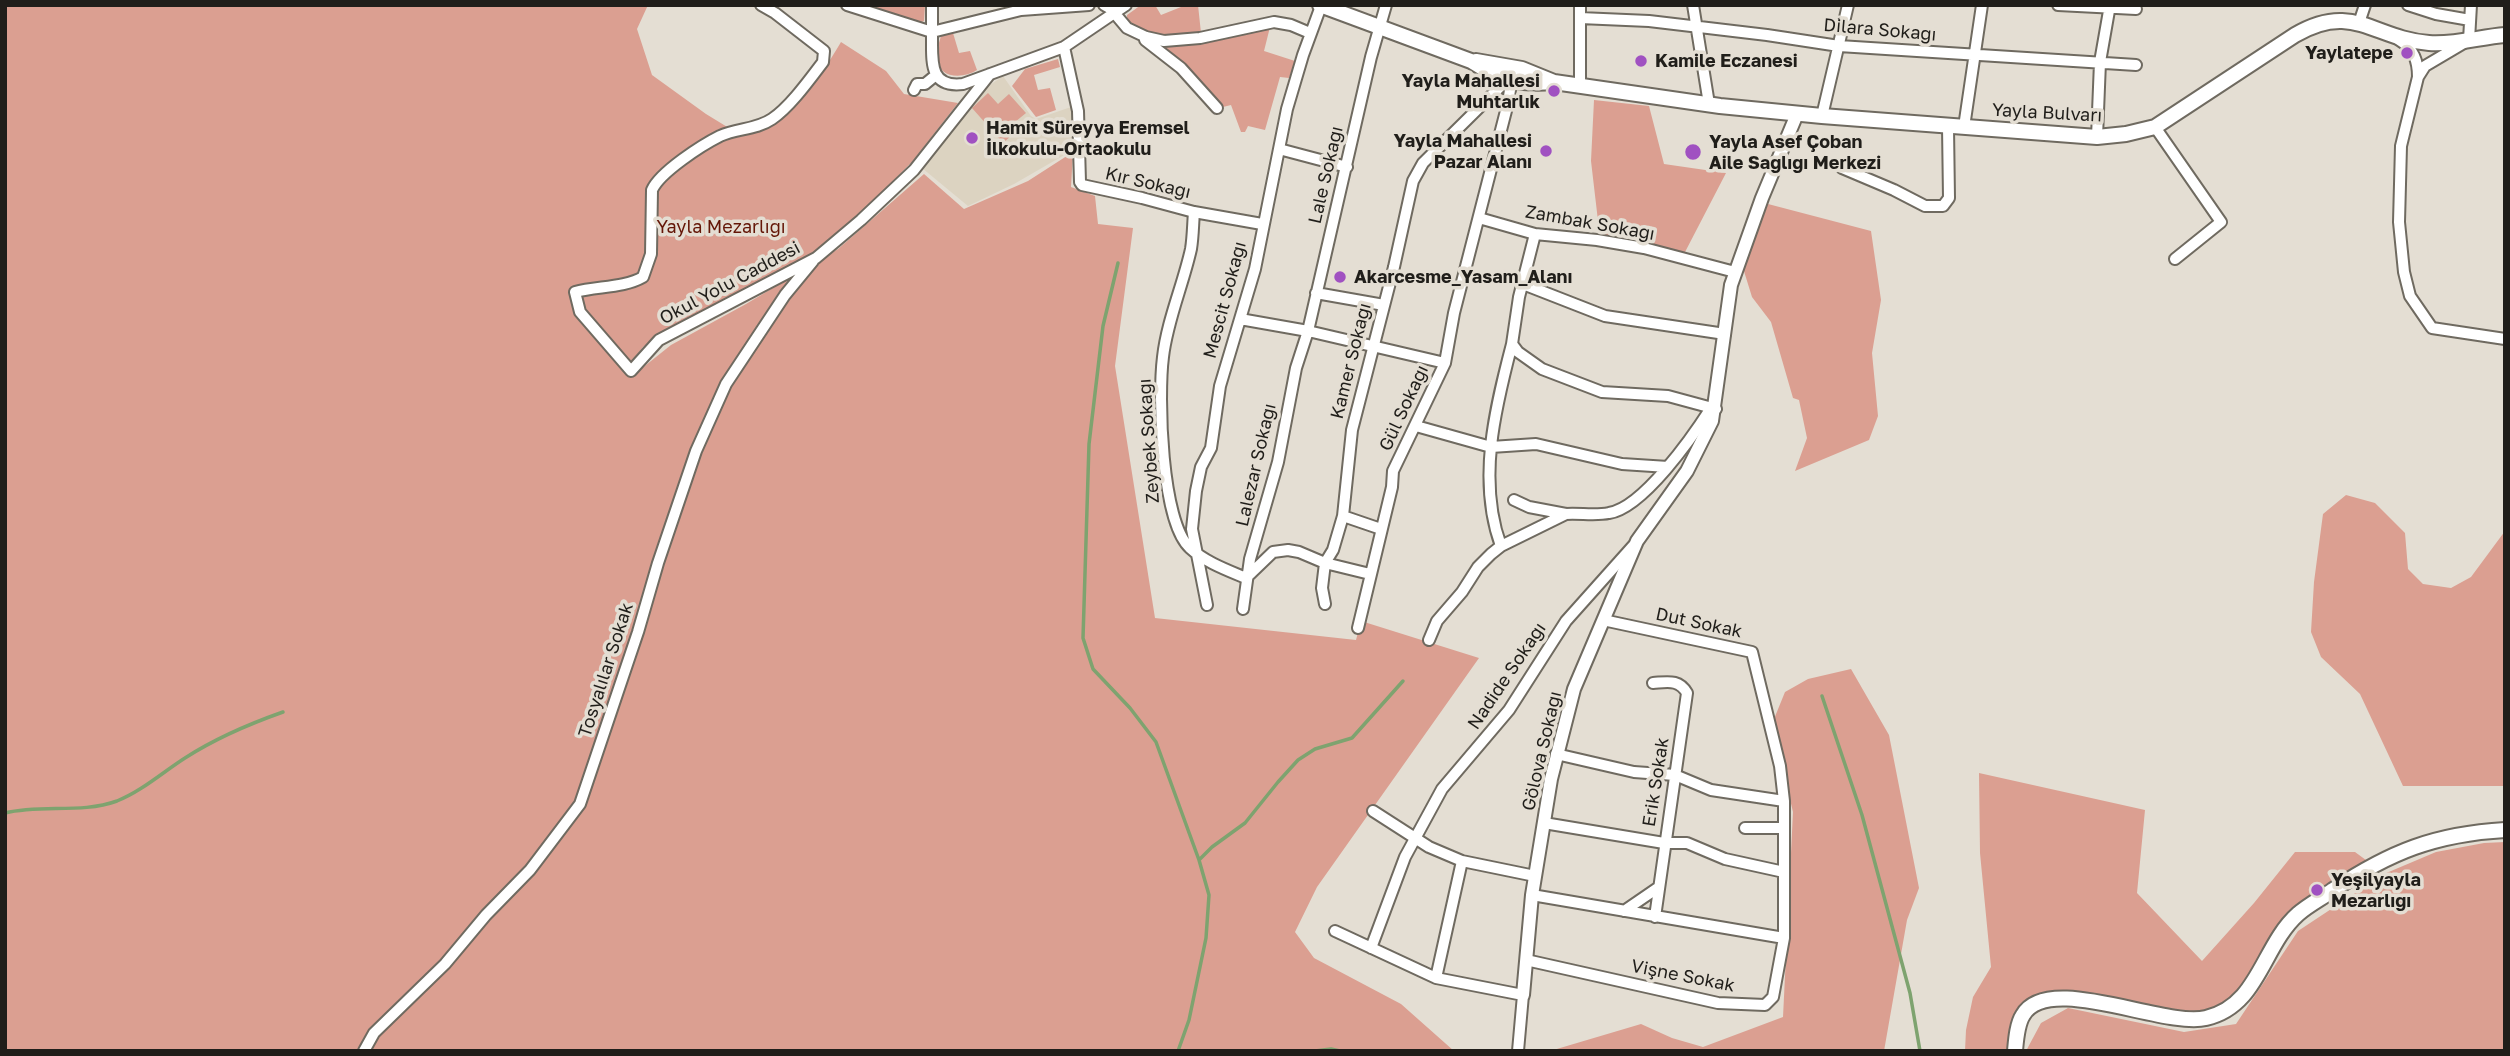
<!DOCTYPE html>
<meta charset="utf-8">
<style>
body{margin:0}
#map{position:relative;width:2510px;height:1056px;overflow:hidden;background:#e4ded3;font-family:"Golos Text",sans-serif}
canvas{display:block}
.frame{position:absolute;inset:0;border:7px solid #201e1a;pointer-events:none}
</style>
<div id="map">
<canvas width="2510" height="1056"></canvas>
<div class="frame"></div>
</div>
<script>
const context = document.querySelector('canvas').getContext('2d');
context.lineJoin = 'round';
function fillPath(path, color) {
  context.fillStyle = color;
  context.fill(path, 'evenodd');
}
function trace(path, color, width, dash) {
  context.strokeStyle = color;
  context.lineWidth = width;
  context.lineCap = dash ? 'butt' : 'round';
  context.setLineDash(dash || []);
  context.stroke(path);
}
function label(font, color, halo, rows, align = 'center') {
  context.font = font + ' "Golos Text",sans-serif';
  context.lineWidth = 7;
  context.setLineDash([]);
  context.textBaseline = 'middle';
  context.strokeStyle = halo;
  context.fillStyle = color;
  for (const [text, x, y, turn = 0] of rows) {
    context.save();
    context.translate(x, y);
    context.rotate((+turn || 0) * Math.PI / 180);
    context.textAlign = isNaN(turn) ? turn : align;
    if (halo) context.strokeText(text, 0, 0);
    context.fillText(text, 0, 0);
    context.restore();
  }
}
fillPath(new Path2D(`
 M1003,76L1031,116L1036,119L1071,107L1075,135L1073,150L1014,184L968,206L922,168L983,90Z`), '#dcd3c1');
fillPath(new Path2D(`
 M5,5H648L637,29L652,75L706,114L742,136C752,132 764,130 773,124C801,105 824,71 841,42L886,71L904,94L958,103L912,162L829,244L709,311L677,325L643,347L633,360L641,369L671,345L746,304L838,249L924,174L964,209L1028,181L1073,152L1071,187L1095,196L1098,224L1133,228L1115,366L1155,618L1356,640L1361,621L1479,658L1317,887L1295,932L1314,958L1401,1004L1454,1051H5Z
 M867,5H925L924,21L919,23Z
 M1141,5H1155L1161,15L1186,5H1198L1201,33C1175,36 1146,41 1127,20V15Z
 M1270,27L1264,51L1295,61L1289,78L1280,77L1265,130L1248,126L1245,132H1241L1231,105L1223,107L1188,69L1161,47L1212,42Z
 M953,33L959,53L970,51L977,70C963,79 938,79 937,58C936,51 939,43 941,36Z
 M1058,59L1060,67L1034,75L1038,90L1050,88L1056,110L1036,117L1012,86L1025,69Z
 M988,93L998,104L1009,94L1026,113L1015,122L1020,128L1003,143L972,108Z
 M1594,100L1649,106L1664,164L1726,173L1684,254L1600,238L1591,161Z
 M1768,204L1871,231L1881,300L1872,353L1878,416L1869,440L1795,471L1807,438L1799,400L1793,398L1771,322L1752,297L1743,268Z
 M2346,495L2375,503L2405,533L2408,569L2423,584L2451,588L2471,577L2505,531V786H2403L2360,694L2321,657L2311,632L2314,582L2323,514Z
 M1851,669L1889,735L1919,888L1907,920L1884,1051H1550L1641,1024L1672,1038L1703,1047L1783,1017L1793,812L1772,724L1785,692L1808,679Z
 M1979,773L2145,810L2137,893L2202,961L2254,903L2295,852H2355L2370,863L2301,905L2266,956L2215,1017L2115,1002L2062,991L2036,998L2010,1034L2009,1051H1965L1966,1030L1973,997L1991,967L1980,853Z
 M2505,842V1051H2026L2041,1023L2068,1008L2184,1032L2236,1024L2298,931L2384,874L2436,852L2484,843Z`), '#db9f91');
trace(new Path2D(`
 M1118,263L1103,326L1089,444L1083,638L1093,669L1130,708L1156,742L1199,860L1209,895L1206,938L1189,1020L1178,1051
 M1822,696L1862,815L1910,993L1920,1051
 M5,813C42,804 81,814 117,801C142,791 163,772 185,758C216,738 249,724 283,712
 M1199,860L1212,847L1245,823L1278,782L1298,760L1315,749L1352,738L1403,681
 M1315,1051L1331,1049L1340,1051`), '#7ea36f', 3.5);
const minor = new Path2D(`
 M761,5L775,13L824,51L823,62C810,79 790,107 772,119C756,130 737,128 720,136C702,145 660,172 652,190L651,254L643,277C624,288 597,286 575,292L580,312L631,371L659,340L816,258L861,220L914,170L990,74
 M847,5L932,32L1021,10L1089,5
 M932,5C932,16 932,28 932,39C932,63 930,88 963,84L1064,47L1126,5
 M1104,5L1111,9L1127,28L1146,37L1164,41L1200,38L1274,22L1291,25L1310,33
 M1693,5L1709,104
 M2058,5L2136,9
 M2408,5L2436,14L2470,20
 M1580,18L1649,21L1767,35L1839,46L2136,65
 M2359,23L2365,5
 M1145,40L1181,68L1217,108
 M2399,40C2414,49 2418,61 2418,77L2425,66L2469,40L2471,5
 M1064,47L1078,111L1080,182L1082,185L1142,198L1194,212L1262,224
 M2418,77L2401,146L2399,222L2404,272L2410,296L2432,328L2505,339
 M1580,86V5
 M914,90L917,84H925L936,75
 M1822,116L1848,5
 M1964,127L1982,5
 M2155,127L2221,222L2175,259
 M2097,137L2100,62L2110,5
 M1279,149L1347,167
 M1842,168L1894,190L1925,206H1943L1949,198L1948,127
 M1194,212C1193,224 1193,237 1191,249C1183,285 1167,321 1163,357C1158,396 1161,522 1190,548C1205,562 1227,570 1246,578L1273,552L1288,550L1299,552L1325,563L1370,574
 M1479,218L1535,234L1597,240L1644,248L1735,272
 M1535,234L1519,297L1512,344L1518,352L1542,369L1602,392L1668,396L1716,409
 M1523,284L1605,316L1725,334
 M1316,293L1384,305
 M1240,319L1308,331L1445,363
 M1416,426L1491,447L1536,444L1622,464L1668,467
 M1566,514C1580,513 1596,516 1609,513C1643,508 1693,436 1711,408
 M1343,516L1381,529
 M1501,546C1477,481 1495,409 1512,344
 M1325,604L1322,588L1325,563L1333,550L1343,516L1352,430L1394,267L1413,181L1423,163L1507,80
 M1207,605L1192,529L1196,491L1201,467L1211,448L1220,386L1255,269L1287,109L1303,55L1321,6
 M1243,609L1250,559L1278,462L1296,368L1308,331L1371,57L1386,5
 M1358,628L1392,487L1393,471L1445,363L1454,313L1508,103L1510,90L1507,80
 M1429,640L1437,621L1462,592L1478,567L1491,554L1501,546L1566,514L1529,507L1514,500
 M1653,683C1668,682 1679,679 1687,693L1655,917
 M1556,754L1634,772L1675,775L1711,790L1784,801
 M1373,811L1429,847L1462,861L1535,876
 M1544,823L1664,843H1687L1725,859L1784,872
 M1745,828H1784
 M1532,895L1784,938
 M1624,911L1659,887
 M1335,931L1436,978L1523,995L1518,1051
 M1371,948L1405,857L1442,789L1509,710L1566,621L1633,546
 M1526,960L1718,1003L1765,1005L1773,997L1784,938V801L1780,766L1752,652L1603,620
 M1436,978L1462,861
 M364,1051L374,1033L445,964L486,915L530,870L580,804L638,632L658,563L696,451L726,384L785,295L813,261`);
const tertiary = new Path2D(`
 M1523,995L1532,895L1551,779L1574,689L1637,541L1687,471L1712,421L1731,285L1762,198L1797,114`);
const secondary = new Path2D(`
 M1320,5L1471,61C1500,80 1520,85 1554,82L1720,106L1822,116L2097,137L2126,134L2155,127L2295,35C2353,1 2374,39 2429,43C2455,45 2480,37 2505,35
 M1476,61L1522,69L1554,82
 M2015,1051C2016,1040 2017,1024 2023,1015C2048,972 2164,1028 2206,1018C2259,1006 2262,946 2298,914C2308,905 2322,898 2333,890C2390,852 2435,834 2505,830`);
trace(minor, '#6f6a60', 14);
trace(tertiary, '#6f6a60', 16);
trace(secondary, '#6f6a60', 18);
trace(minor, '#fff', 10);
trace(tertiary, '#fff', 12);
trace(secondary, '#fff', 14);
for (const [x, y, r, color] of [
 [2407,53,7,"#a051c1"],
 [1641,61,7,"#a051c1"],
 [1554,91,7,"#a051c1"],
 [972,138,7,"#a051c1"],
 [1546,151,7,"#a051c1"],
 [1693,152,9,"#a051c1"],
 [1340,277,7,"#a051c1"],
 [2317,890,7,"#a051c1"]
]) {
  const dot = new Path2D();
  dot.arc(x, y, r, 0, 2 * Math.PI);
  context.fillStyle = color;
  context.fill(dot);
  trace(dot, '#e4ded3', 2.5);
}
label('18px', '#201e1a', '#e4ded3', [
 ["Dilara Sokağı",1880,30,5],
 ["Yayla Bulvarı",2047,113,3],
 ["Lale Sokağı",1326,175,-77],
 ["Kır Sokağı",1148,183,13],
 ["Zambak Sokağı",1590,223,10],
 ["Okul Yolu Caddesi",730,283,-28],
 ["Mescit Sokağı",1225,300,-75],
 ["Kamer Sokağı",1351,361,-76],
 ["Gül Sokağı",1404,408,-65],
 ["Zeybek Sokağı",1149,441,-94],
 ["Lalezar Sokağı",1256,465,-77],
 ["Dut Sokak",1699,623,12],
 ["Tosyalılar Sokak",606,670,-72],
 ["Nadide Sokağı",1507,676,-56],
 ["Gölova Sokağı",1542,751,-77],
 ["Erik Sokak",1656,782,-81],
 ["Vişne Sokak",1683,976,11]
]);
label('bold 18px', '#201e1a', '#e4ded3', [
 ["Yaylatepe",2393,53,"right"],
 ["Kamile Eczanesi",1655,61],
 ["Yayla Mahallesi",1540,81,"right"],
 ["Muhtarlık",1540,102,"right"],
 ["Hamit Süreyya Eremsel",986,128],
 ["İlkokulu-Ortaokulu",986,149],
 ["Yayla Mahallesi",1532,141,"right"],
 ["Pazar Alanı",1532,162,"right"],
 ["Yayla Asef Çoban",1709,142],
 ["Aile Sağlığı Merkezi",1709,163],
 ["Akarcesme_Yasam_Alanı",1354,277],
 ["Yeşilyayla",2331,880],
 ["Mezarlığı",2331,901]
], 'left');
label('18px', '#641607', '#e4ded3', [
 ["Yayla Mezarlığı",721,227]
]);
</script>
